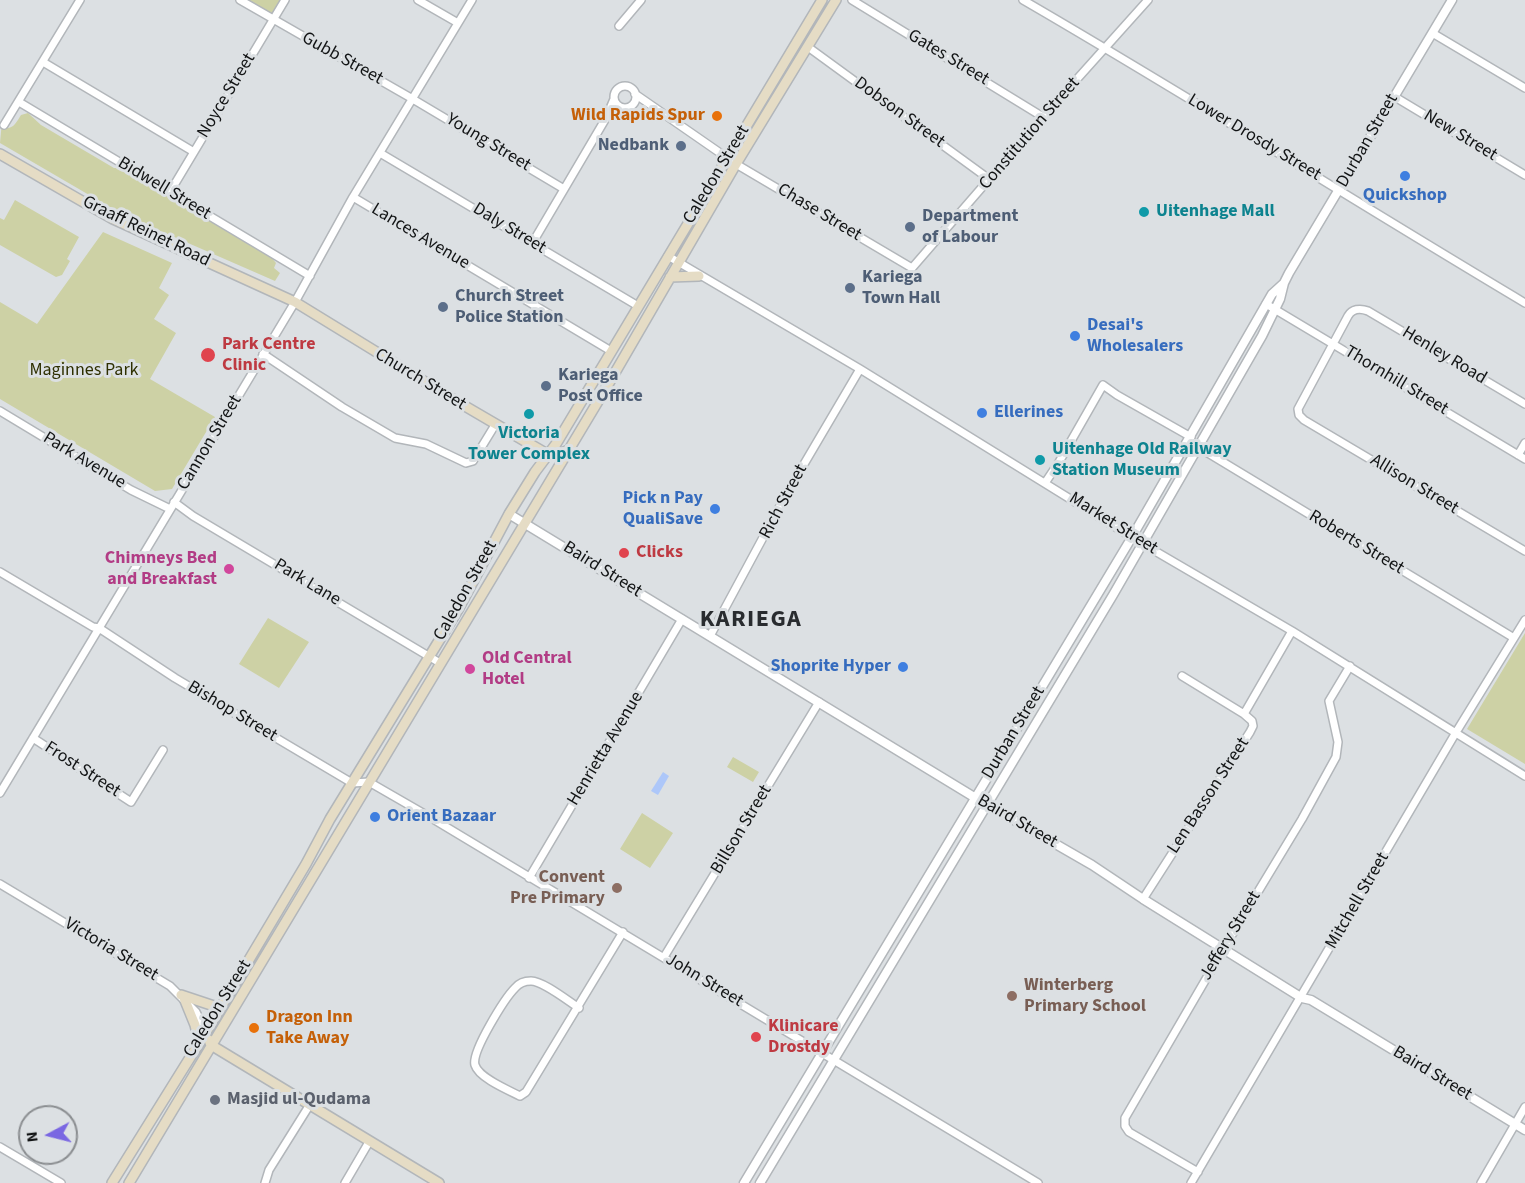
<!DOCTYPE html>
<style>
body{margin:0}
#map{position:relative;width:1525px;height:1183px;overflow:hidden;background:#dce0e3;font-family:"Source Sans 3",sans-serif}
canvas{display:block}
.north{position:absolute;left:18px;top:1105px;width:60px;height:60px;box-sizing:border-box;background:#dce0e3;border:2px solid #8b8e91;border-radius:50%;rotate:263deg;font-size:16px;font-weight:700;line-height:24px;text-align:center;color:#121415}
.north::after{content:'';display:block;margin:auto;width:21px;height:27px;background:#7a67e2;clip-path:polygon(50% 0,100% 100%,50% 72%,0 100%)}
</style>
<div id="map">
<canvas width="1525" height="1183"></canvas>
<div class="north">N</div>
</div>
<script>
const context = document.querySelector('canvas').getContext('2d');
context.lineJoin = 'round';
function fillPath(path, color) {
  context.fillStyle = color;
  context.fill(path, 'evenodd');
}
function trace(path, color, width, dash) {
  context.strokeStyle = color;
  context.lineWidth = width;
  context.lineCap = dash ? 'butt' : 'round';
  context.setLineDash(dash || []);
  context.stroke(path);
}
function label(font, color, halo, rows, align = 'center') {
  context.font = font + ' "Source Sans 3",sans-serif';
  context.lineWidth = 6;
  context.setLineDash([]);
  context.textBaseline = 'middle';
  context.strokeStyle = halo;
  context.fillStyle = color;
  for (const [text, x, y, turn = 0] of rows) {
    context.save();
    context.translate(x, y);
    context.rotate((+turn || 0) * Math.PI / 180);
    context.textAlign = isNaN(turn) ? turn : align;
    if (halo) context.strokeText(text, 0, 0);
    context.fillText(text, 0, 0);
    context.restore();
  }
}
fillPath(new Path2D(`
 M240,0H285L273,20Z
 M28,113L41,125L114,168H120L271,257L276,263L274,268L280,273L275,281L156,229L108,206L0,143L2,121L4,127C13,131 17,121 21,115Z
 M15,200L79,237L67,259L70,261L62,275L56,277L0,245V218L4,220Z
 M103,232L172,263L159,288L169,295L154,319L176,333L150,379L215,417L172,489L155,491L0,399V302L37,324Z
 M268,618L309,642L279,688L239,664Z
 M1525,633V764L1467,729Z
 M733,757L759,772L753,782L727,767Z
 M642,813L673,833L650,868L620,849Z`), '#cdd1a5');
fillPath(new Path2D(`
 M663,772L669,776L658,795L651,791Z`), '#adc7f9');
const minor = new Path2D(`
 M240,0L411,98L564,189
 M418,0L458,23
 M852,0L1043,117
 M1023,0C1192,98 1357,203 1525,303
 M619,26L641,0
 M1434,34L1525,88
 M808,47L989,179
 M43,62L194,152
 M614 97a11 11 0 1 1 22 0a11 11 0 1 1-22 0Z
 M635,94L736,164L912,268L1043,117L1148,0
 M1395,97L1525,175
 M19,102L310,276
 M4,125L80,0
 M380,153L638,306
 M170,192L285,0
 M353,197L611,351
 M533,242L606,118L614,99
 M668,256L860,369L1143,544L1292,631L1525,776
 M1266,304L1525,459
 M263,354L342,407L395,438L426,444L466,463L473,461L495,425
 M1525,404L1368,311C1360,308 1352,309 1348,316L1298,409L1299,415L1304,420L1525,551
 M0,411L131,490L170,509
 M1198,447L1514,638
 M1518,455L1525,443
 M1045,483L1059,462L1103,385L1117,395L1191,437
 M174,502L193,516L440,663
 M0,572L93,627L99,628L175,678L352,783L369,782L428,816L1038,1183
 M710,636L787,493L860,369
 M1182,676L1244,714
 M33,738L131,802L163,750
 M0,793L295,302L353,197L472,0
 M529,878L682,619
 M0,884L170,986L196,1012L206,1032
 M1143,899L1250,732L1253,726L1252,721L1244,714L1292,631
 M664,957L819,702
 M579,1008C568,1001 543,981 531,981C524,981 519,983 515,988C505,998 471,1052 475,1065C479,1078 508,1090 520,1096L526,1092L623,932
 M0,1147L61,1183
 M1198,1172L1129,1132L1125,1126V1118L1224,948L1302,819L1336,757L1338,742L1329,701L1350,666
 M265,1183L269,1170L309,1106
 M345,1183L369,1142
 M1191,1183L1455,734L1525,620
 M1481,1183L1525,1107`);
const tertiary = new Path2D(`
 M509,514L974,797L1092,865L1143,899L1302,998L1311,1000L1525,1130
 M744,1183L1132,537L1272,294L1283,284
 M760,1183L1113,595L1262,336L1280,299L1284,283L1289,273L1452,0`);
const secondary = new Path2D(`
 M0,154L113,219L295,302L458,402L547,454L558,455L568,450
 M670,277L699,276
 M181,995L220,1008
 M184,998L195,1025L199,1042
 M209,1040L211,1045L439,1183
 M112,1183L206,1032L306,864L330,819L459,608L509,514L535,472L556,444L822,0
 M129,1183L609,383L736,164L836,0`);
trace(minor, '#b2b6ba', 10);
trace(tertiary, '#b2b6ba', 11);
trace(secondary, '#b2b6ba', 12);
trace(minor, '#fff', 7);
trace(tertiary, '#fff', 8);
trace(secondary, '#e5dcc5', 9);
for (const [x, y, r, color] of [
 [717,116,6,"#e8710a"],
 [681,146,6,"#5c6f8a"],
 [1405,176,6,"#3f7fe0"],
 [1144,212,6,"#0f9aa8"],
 [910,227,6,"#5c6f8a"],
 [850,288,6,"#5c6f8a"],
 [443,307,6,"#5c6f8a"],
 [1075,336,6,"#3f7fe0"],
 [208,355,8,"#e0444e"],
 [546,386,6,"#5c6f8a"],
 [982,413,6,"#3f7fe0"],
 [529,414,6,"#0f9aa8"],
 [1040,460,6,"#0f9aa8"],
 [715,509,6,"#3f7fe0"],
 [624,553,6,"#e0444e"],
 [229,569,6,"#d1479c"],
 [903,667,6,"#3f7fe0"],
 [470,669,6,"#d1479c"],
 [375,817,6,"#3f7fe0"],
 [617,888,6,"#8d6e63"],
 [1012,996,6,"#8d6e63"],
 [254,1028,6,"#e8710a"],
 [756,1037,6,"#e0444e"],
 [215,1100,6,"#6b7280"]
]) {
  const dot = new Path2D();
  dot.arc(x, y, r, 0, 2 * Math.PI);
  context.fillStyle = color;
  context.fill(dot);
  trace(dot, '#dce0e3', 2);
}
label('18px', '#121415', '#dce0e3', [
 ["Gates Street",948,58,31],
 ["Gubb Street",342,59,29],
 ["Noyce Street",227,96,-59],
 ["Dobson Street",899,113,36],
 ["Constitution Street",1030,134,-49],
 ["New Street",1460,136,31],
 ["Lower Drosdy Street",1254,138,31],
 ["Durban Street",1368,141,-60],
 ["Young Street",488,143,31],
 ["Caledon Street",717,175,-59],
 ["Bidwell Street",164,189,31],
 ["Chase Street",819,213,31],
 ["Daly Street",509,229,31],
 ["Graaff Reinet Road",146,232,26],
 ["Lances Avenue",420,237,31],
 ["Henley Road",1444,356,31],
 ["Church Street",420,380,31],
 ["Thornhill Street",1396,381,31],
 ["Cannon Street",210,443,-59],
 ["Park Avenue",84,461,31],
 ["Allison Street",1414,485,31],
 ["Rich Street",784,502,-62],
 ["Market Street",1113,524,32],
 ["Roberts Street",1356,543,31],
 ["Baird Street",602,570,32],
 ["Park Lane",307,583,31],
 ["Caledon Street",466,591,-61],
 ["Bishop Street",232,712,31],
 ["Durban Street",1014,733,-59],
 ["Henrietta Avenue",606,749,-59],
 ["Frost Street",82,770,33],
 ["Len Basson Street",1209,796,-57],
 ["Baird Street",1017,822,30],
 ["Billson Street",742,830,-59],
 ["Mitchell Street",1358,901,-60],
 ["Jeffery Street",1231,936,-59],
 ["Victoria Street",111,950,31],
 ["John Street",704,981,31],
 ["Caledon Street",218,1009,-58],
 ["Baird Street",1432,1074,31]
]);
label('bold 18px', '#c56008', '#dce0e3', [
 ["Wild Rapids Spur",705,116],
 ["Dragon Inn",266,1018,"left"],
 ["Take Away",266,1039,"left"]
], 'right');
label('bold 18px', '#4e5e75', '#dce0e3', [
 ["Nedbank",669,146,"right"],
 ["Department",922,217],
 ["of Labour",922,238],
 ["Kariega",862,278],
 ["Town Hall",862,299],
 ["Church Street",455,297],
 ["Police Station",455,318],
 ["Kariega",558,376],
 ["Post Office",558,397]
], 'left');
label('bold 18px', '#366cbe', '#dce0e3', [
 ["Quickshop",1405,196,"center"],
 ["Desai's",1087,326],
 ["Wholesalers",1087,347],
 ["Ellerines",994,413],
 ["Pick n Pay",703,499,"right"],
 ["QualiSave",703,520,"right"],
 ["Shoprite Hyper",891,667,"right"],
 ["Orient Bazaar",387,817]
], 'left');
label('bold 18px', '#0d838f', '#dce0e3', [
 ["Uitenhage Mall",1156,212],
 ["Victoria",529,434,"center"],
 ["Tower Complex",529,455,"center"],
 ["Uitenhage Old Railway",1052,450],
 ["Station Museum",1052,471]
], 'left');
label('bold 18px', '#be3a42', '#dce0e3', [
 ["Park Centre",222,345],
 ["Clinic",222,366],
 ["Clicks",636,553],
 ["Klinicare",768,1027],
 ["Drostdy",768,1048]
], 'left');
label('18px', '#2e2f01', '#dce0e3', [
 ["Maginnes Park",84,371]
]);
label('bold 18px', '#b23c85', '#dce0e3', [
 ["Chimneys Bed",217,559],
 ["and Breakfast",217,580],
 ["Old Central",482,659,"left"],
 ["Hotel",482,680,"left"]
], 'right');
label('bold 18px', '#785e54', '#dce0e3', [
 ["Convent",605,878],
 ["Pre Primary",605,899],
 ["Winterberg",1024,986,"left"],
 ["Primary School",1024,1007,"left"]
], 'right');
label('bold 18px', '#5b616d', '#dce0e3', [
 ["Masjid ul-Qudama",227,1100]
], 'left');
context.letterSpacing = '1.5px';
label('bold 24px', '#292c2f', '#dce0e3', [
 ["KARIEGA",751,621]
]);
context.letterSpacing = '0px';
</script>
